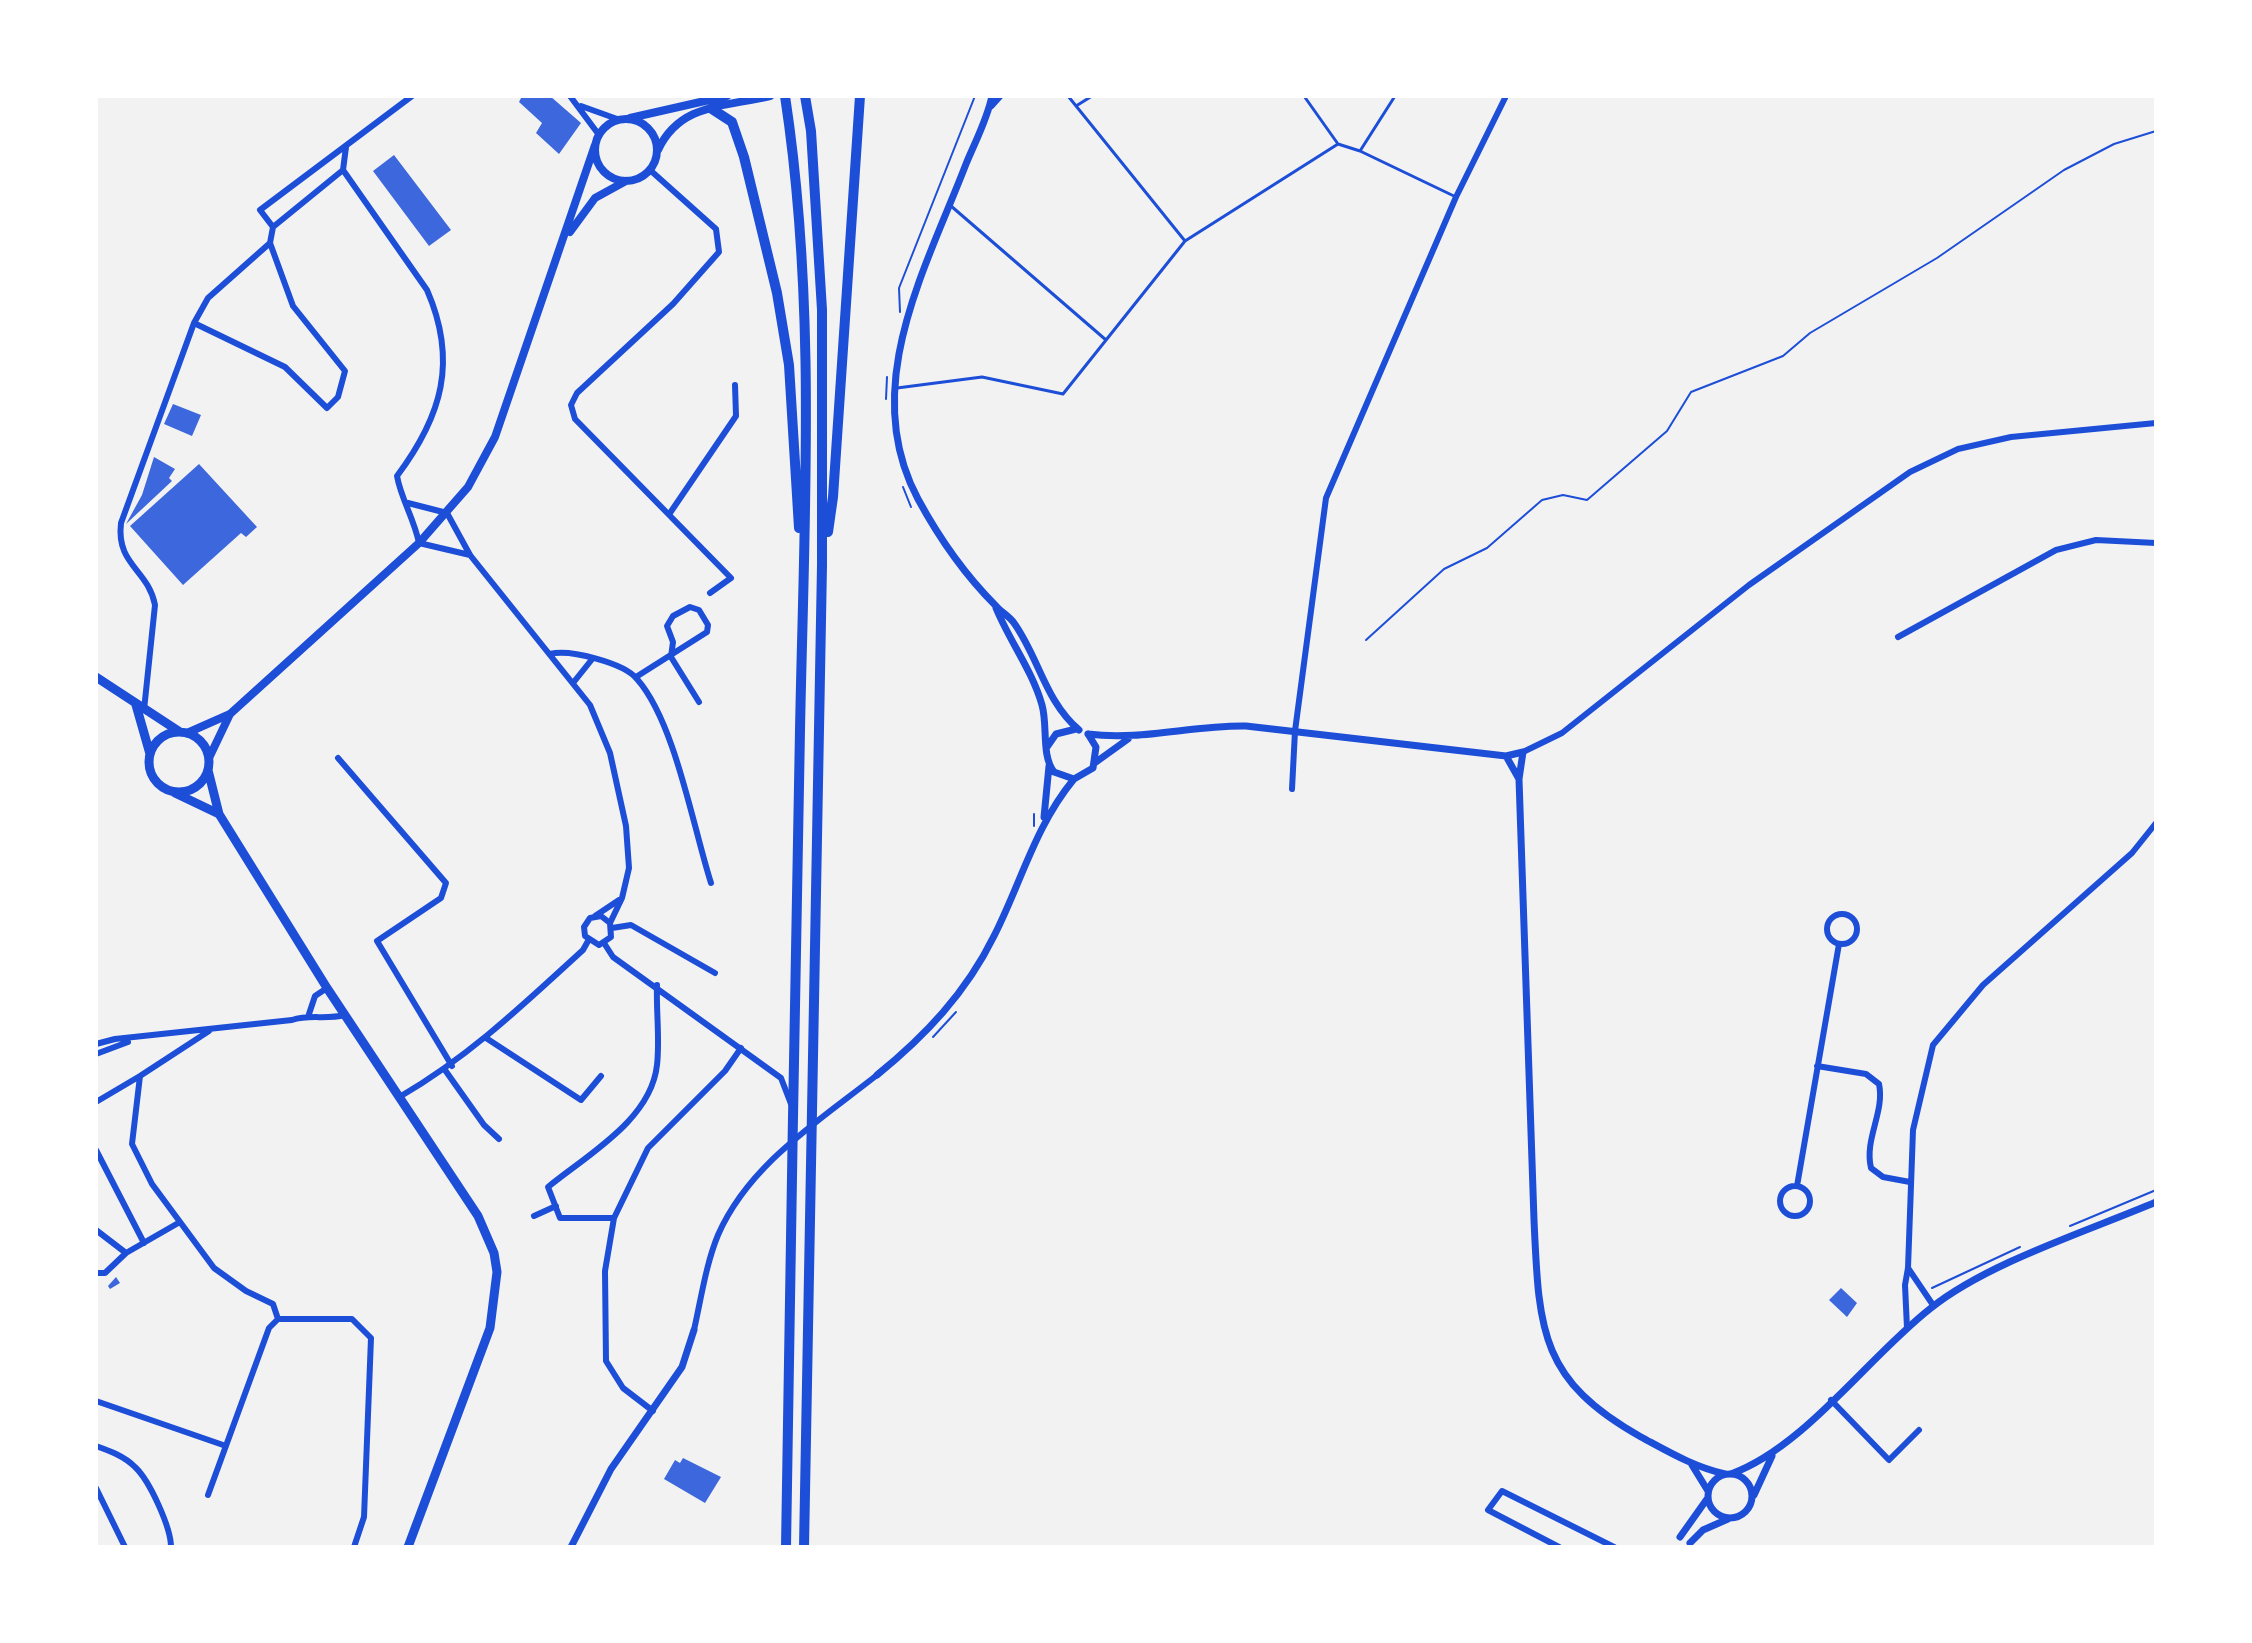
<!DOCTYPE html>
<style>
body{margin:0}
#map{position:relative;width:2252px;height:1643px;overflow:hidden;background:#f2f2f2;font-family:"Fira Sans Condensed",sans-serif}
canvas{display:block}
.frame{position:absolute;inset:0;border:98px solid #fff;pointer-events:none}
</style>
<div id="map">
<canvas width="2252" height="1643"></canvas>
<div class="frame"></div>
</div>
<script>
const context = document.querySelector('canvas').getContext('2d');
context.lineJoin = 'round';
function fillPath(path, color) {
  context.fillStyle = color;
  context.fill(path, 'evenodd');
}
function trace(path, color, width, dash) {
  context.strokeStyle = color;
  context.lineWidth = width;
  context.lineCap = dash ? 'butt' : 'round';
  context.setLineDash(dash || []);
  context.stroke(path);
}
fillPath(new Path2D(`
 M522,96H550L581,123L559,154L536,133L542,123L519,102Z
 M394,155L451,230L429,246L373,171Z
 M173,404L201,415L192,436L164,424Z
 M154,457L175,469L169,478L172,481L126,524L142,495Z
 M199,464L257,527L246,537L241,533L183,585L130,526Z
 M116,1277L120,1283L110,1289L108,1286Z
 M1841,1288L1857,1303L1847,1317L1829,1300Z
 M683,1458L721,1477L705,1503L664,1479L675,1460L680,1463Z`), '#3d67dc');
trace(new Path2D(`
 M900,312L899,288L975,96
 M886,399L887,377
 M903,487L911,507
 M1366,640L1444,569L1487,548L1542,500L1563,495L1587,500L1667,431L1691,392L1783,356L1810,333L1937,258L2064,170L2114,144L2156,131
 M1034,826V814
 M933,1037L956,1012
 M2070,1226L2156,1190
 M1932,1288L2020,1247`), '#1d4ed8', 2);
trace(new Path2D(`
 M1068,96L1185,241
 M1304,96L1338,144
 M1076,106L1092,96
 M1360,151L1395,96
 M951,206L1106,340
 M897,388L982,377L1063,394L1185,241L1338,144L1360,151L1456,197`), '#1d4ed8', 3);
trace(new Path2D(`
 M570,96L599,135
 M581,106L620,120
 M346,147L343,170L427,290C458,361 442,416 397,476C401,499 414,518 419,543L470,555
 M650,170L716,229L719,252L673,304L577,393L571,405L575,419L731,578L710,593
 M273,227L260,210L412,96
 M273,227L343,170
 M194,323L285,367L327,408L338,397L345,371L293,306L270,243
 M408,503L447,513L470,555L590,705L610,753L626,826L629,868L622,898L610,923L611,937L599,945L585,936L584,927L590,918L601,916L610,923
 M670,513L736,416L735,385
 M1898,637L2056,550L2096,540L2156,543
 M550,654C570,649 624,663 637,679C675,722 693,827 711,883
 M636,677L707,632L708,625L699,610L690,607L673,616L667,626L673,642L671,657L699,702
 M573,683L593,658
 M144,710L155,605C148,569 116,565 121,523L194,323L208,298L270,243L273,227
 M1523,752L1562,733L1749,585L1910,472L1958,449L2011,437L2156,423
 M338,758L446,883L441,898L377,941L452,1066
 M1292,789L1295,731L1326,498L1456,197L1506,96
 M1827 929a15 15 0 1 1 30 0a15 15 0 1 1-30 0Z
 M595,916L619,900
 M612,928L631,925L715,973
 M604,943L613,957L781,1078L791,1104
 M309,1014L315,996L327,988
 M209,1031L140,1076L132,1144L152,1184L214,1268L246,1291L273,1304L278,1319
 M486,1038L581,1100L601,1076
 M96,1044L115,1039L292,1020C310,1014 325,1020 345,1015
 M96,1054L128,1042
 M1817,1066L1866,1074L1879,1084C1885,1112 1864,1139 1871,1168L1883,1177L1910,1182
 M445,1070L484,1125L499,1139
 M401,1096C470,1056 525,1003 583,950L588,941
 M96,1102L140,1076
 M96,1150L144,1243
 M1797,1186L1839,944
 M1780 1201a15 15 0 1 1 30 0a15 15 0 1 1-30 0Z
 M534,1216L556,1206
 M614,1218H560L548,1187C587,1155 651,1120 657,1065C660,1039 656,1011 657,985
 M96,1230L126,1253
 M1908,1268L1933,1305
 M96,1273H105L126,1253L180,1222
 M1907,1328L1905,1285L1908,1268L1913,1130L1933,1045L1983,985L2132,853L2156,823
 M694,1330C701,1299 706,1264 718,1235C749,1164 819,1121 877,1075
 M1831,1400L1889,1460L1919,1430
 M96,1401L226,1446
 M653,1411L623,1388L606,1361L605,1271L614,1218L648,1148L725,1071L741,1048
 M96,1446C110,1451 124,1456 135,1467C150,1481 171,1528 171,1547
 M96,1488L125,1547
 M208,1495L269,1328L278,1319H352L371,1338L364,1517L354,1547
 M1559,1547L1488,1510L1502,1491L1614,1547`), '#1d4ed8', 6);
trace(new Path2D(`
 M992,96C987,120 975,142 966,164C926,268 858,388 918,499C938,536 966,576 996,606C1001,612 1009,616 1014,623C1039,658 1045,701 1079,730
 M991,106L1000,96
 M996,608C1010,642 1032,670 1042,705C1048,726 1041,755 1054,772L1074,779L1093,768L1096,747L1088,734
 M1088,734C1141,741 1192,725 1246,726L1506,756L1523,752L1519,779L1534,1220C1539,1329 1539,1380 1641,1437C1669,1452 1694,1467 1725,1474
 M1047,747L1056,734L1076,729
 M1506,756L1519,779
 M1096,762L1128,739
 M1044,817L1049,766
 M877,1075C925,1036 966,993 994,936C1021,883 1035,826 1074,779
 M1692,1465L1708,1491
 M1708 1496a22 22 0 1 1 44 0a22 22 0 1 1-44 0Z
 M1731,1474C1805,1447 1868,1357 1931,1308C1987,1263 2088,1231 2156,1202
 M1754,1495L1772,1456
 M1680,1537L1707,1499
 M1690,1543L1703,1530L1728,1519
 M571,1547L611,1469L682,1367L694,1330`), '#1d4ed8', 7);
trace(new Path2D(`
 M630,118L727,96
 M595 150a31 31 0 1 1 62 0a31 31 0 1 1-62 0Z
 M658,150C680,103 725,107 770,96
 M570,232L595,198L626,181
 M187,733L230,714L419,543L468,487L495,437L595,145
 M209,758L230,714`), '#1d4ed8', 8);
trace(new Path2D(`
 M96,677L180,732
 M136,705L150,754
 M149 762a30 30 0 1 1 60 0a30 30 0 1 1-60 0Z
 M208,770L219,814L327,988L478,1216L494,1253L497,1272L490,1328L408,1547
 M175,793L219,814`), '#1d4ed8', 9);
trace(new Path2D(`
 M785,96C817,305 804,520 800,730C794,1002 791,1275 786,1547
 M711,100L714,96
 M712,109L732,122L744,157L777,293L789,365L799,528
 M828,532L833,497L860,96
 M804,1547L822,565V310L811,131L805,96`), '#1d4ed8', 10);
</script>
